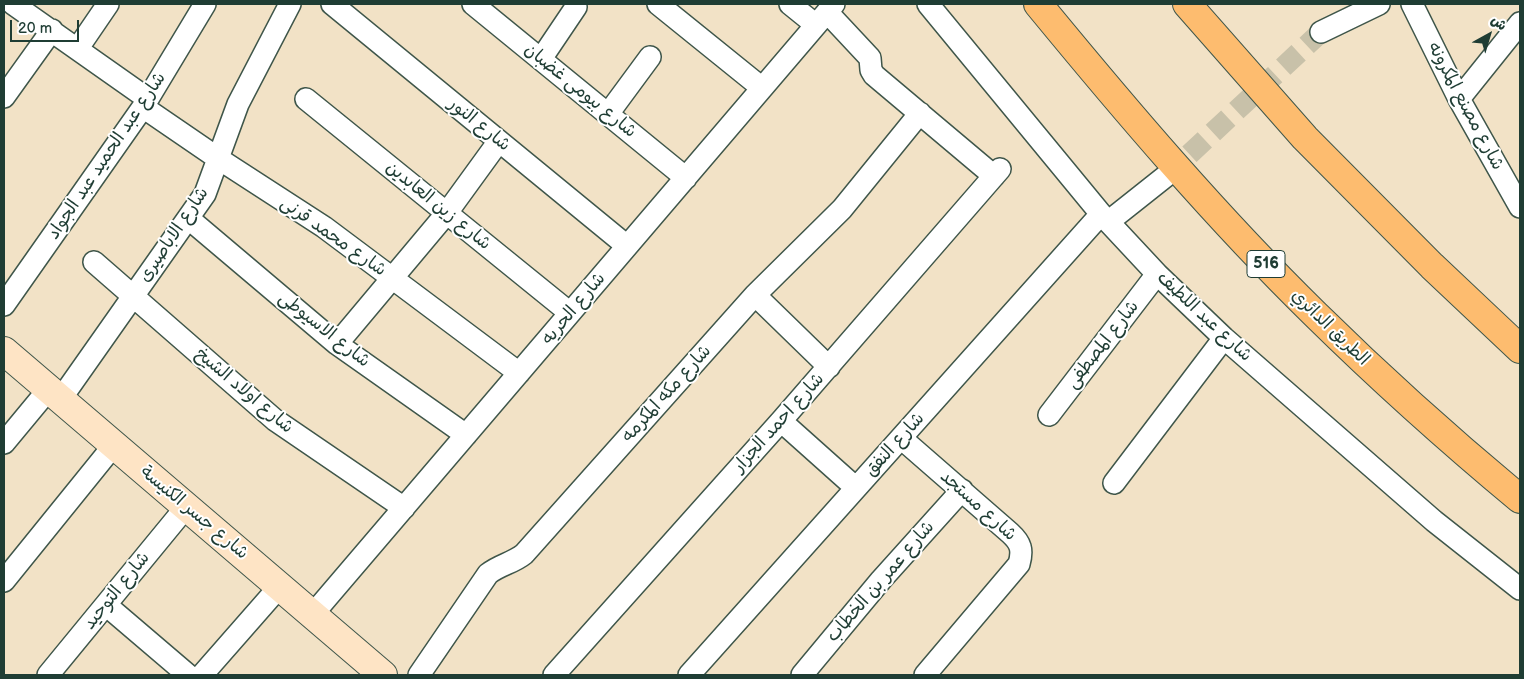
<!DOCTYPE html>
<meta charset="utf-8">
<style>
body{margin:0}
#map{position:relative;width:1524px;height:679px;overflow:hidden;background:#f2e2c6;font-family:"Balsamiq Sans","Playpen Sans Arabic",sans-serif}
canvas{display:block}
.frame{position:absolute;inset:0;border:5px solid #1f3d34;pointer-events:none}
.north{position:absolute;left:1464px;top:10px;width:50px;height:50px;-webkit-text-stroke:4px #fff;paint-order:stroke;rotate:39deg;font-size:14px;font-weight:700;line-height:20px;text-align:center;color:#1f3d34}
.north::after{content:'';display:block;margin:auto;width:18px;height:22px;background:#1f3d34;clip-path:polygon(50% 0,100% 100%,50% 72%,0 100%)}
.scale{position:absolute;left:10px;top:20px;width:69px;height:22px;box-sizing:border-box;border:2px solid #1f3d34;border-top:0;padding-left:6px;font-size:15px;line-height:18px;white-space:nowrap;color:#1f3d34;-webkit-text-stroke:4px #fff;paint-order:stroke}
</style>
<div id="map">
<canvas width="1524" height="679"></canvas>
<div class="frame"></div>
<div class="north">ش</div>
<div class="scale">20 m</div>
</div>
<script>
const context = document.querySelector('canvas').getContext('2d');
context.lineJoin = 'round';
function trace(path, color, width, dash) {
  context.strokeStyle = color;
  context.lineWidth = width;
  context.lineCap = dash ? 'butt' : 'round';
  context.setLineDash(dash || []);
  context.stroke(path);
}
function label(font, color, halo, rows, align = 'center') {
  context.font = font + ' "Balsamiq Sans","Playpen Sans Arabic",sans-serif';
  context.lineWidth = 4;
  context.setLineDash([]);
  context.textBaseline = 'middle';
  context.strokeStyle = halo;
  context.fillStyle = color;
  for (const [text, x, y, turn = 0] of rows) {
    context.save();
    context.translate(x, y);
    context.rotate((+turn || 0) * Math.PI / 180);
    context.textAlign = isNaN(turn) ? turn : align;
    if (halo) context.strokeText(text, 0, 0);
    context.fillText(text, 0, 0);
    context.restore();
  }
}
trace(new Path2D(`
 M1166,176L1321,32`), '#c8c1a9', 21, [21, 11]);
const minor = new Path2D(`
 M13,4L148,99
 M332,4L627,246
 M473,4L686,178
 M658,4L762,88
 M790,4L816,25
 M928,4L1101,214L1157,274L1224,338L1434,521L1520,589
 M1412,4L1459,99L1520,207
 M827,12L870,58L871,70L874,75L994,176
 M1321,32L1379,4
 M78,48L108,4
 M541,59L576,7
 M4,97L52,30
 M306,99L570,313
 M1459,99L1520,23
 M143,107L219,159L324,227L519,373
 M608,114L650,57
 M188,218L337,344L466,435
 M1108,222L1166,176
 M94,262L275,420L404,508
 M755,295L829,367
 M4,305L143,107L205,4
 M337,344L446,214L499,141
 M60,400L205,194L238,104L290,4
 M1049,415L1157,274
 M781,421L856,488
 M901,438L1010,533C1021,543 1023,550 1019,564L925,675
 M4,443L48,390
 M1114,483L1224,338
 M4,581L114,445
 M106,605L188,675
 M313,614L834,4
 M48,675L186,507
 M202,675L280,586
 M419,675L488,574C499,565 513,563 524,554L755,295L842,209L920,113
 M554,675L781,421L1000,169
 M689,675L1101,214
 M802,675L881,580L962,490`);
const secondary = new Path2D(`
 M4,351L383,675`);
const motorway = new Path2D(`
 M1038,4C1126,111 1216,217 1315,314C1381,379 1449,440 1520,499
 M1187,4L1305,138L1432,266L1520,349`);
trace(minor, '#3f564a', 24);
trace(secondary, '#3f564a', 30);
trace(motorway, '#3f564a', 30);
trace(minor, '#fff', 21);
trace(secondary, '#fee4c5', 28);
trace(motorway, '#fdbc6f', 28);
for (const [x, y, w] of [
 [1266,264,38]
]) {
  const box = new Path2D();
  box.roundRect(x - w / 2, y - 13.5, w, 27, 4);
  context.fillStyle = '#fff';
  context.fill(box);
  trace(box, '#1f3d34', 1);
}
label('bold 16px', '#1f3d34', null, [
 ["516",1266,264]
]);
label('18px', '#1f3d34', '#fff', [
 ["شارع بيومى غضبان",580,91,39],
 ["شارع مصنع المكرونه",1465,106,62],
 ["شارع النور",479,125,39],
 ["شارع عبد الحميد عبد الجواد",107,156,-56],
 ["شارع زين العابدين",438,206,39],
 ["شارع الاباصيرى",174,235,-56],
 ["شارع محمد قرنى",333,237,35],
 ["شارع الحريه",574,309,-50],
 ["شارع عبد اللطيف",1204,317,43],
 ["الطريق الدائري",1330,328,44],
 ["شارع الاسيوطى",324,330,38],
 ["شارع المصطفى",1103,345,-52],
 ["شارع اولاد الشيخ",244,391,40],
 ["شارع مكه المكرمه",667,394,-48],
 ["شارع احمد الجزار",779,423,-48],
 ["شارع النفق",895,445,-48],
 ["شارع مستجد",978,506,42],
 ["شارع جسر الكنيسة",194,513,40],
 ["شارع عمر بن الخطاب",881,582,-49],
 ["شارع التوحيد",117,591,-51]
]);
</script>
